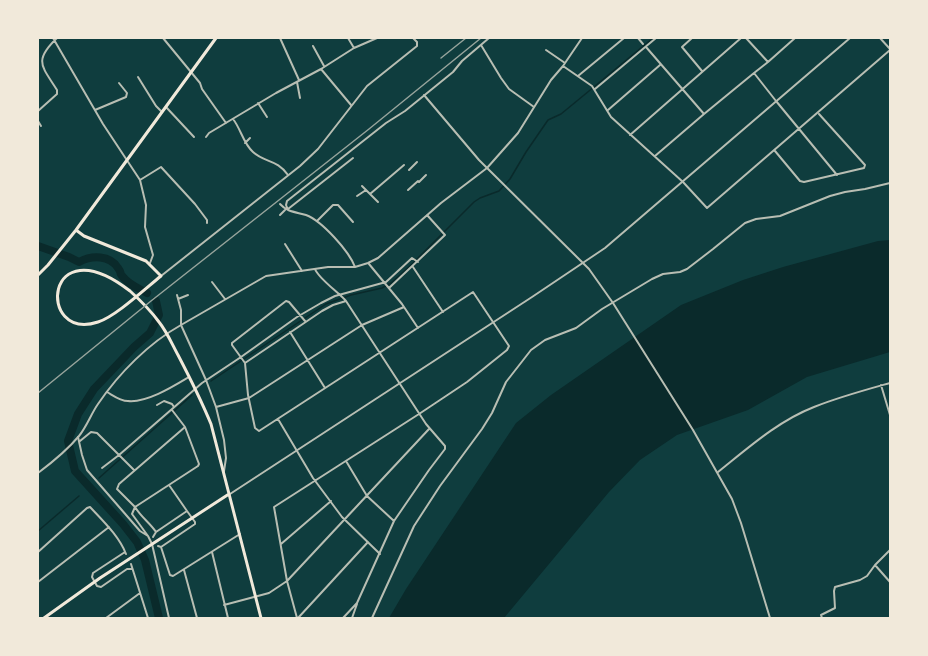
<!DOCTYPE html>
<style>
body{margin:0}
#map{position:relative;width:928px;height:656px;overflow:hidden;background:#0f3d3e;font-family:Cabin,sans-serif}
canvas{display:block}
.frame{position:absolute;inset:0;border:39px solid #f1e9da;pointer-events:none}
</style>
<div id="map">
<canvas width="928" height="656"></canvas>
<div class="frame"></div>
</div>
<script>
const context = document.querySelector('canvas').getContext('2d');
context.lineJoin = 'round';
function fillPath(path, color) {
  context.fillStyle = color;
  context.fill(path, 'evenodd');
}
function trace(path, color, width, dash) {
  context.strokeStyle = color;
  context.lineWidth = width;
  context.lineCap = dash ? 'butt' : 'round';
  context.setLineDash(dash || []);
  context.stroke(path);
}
fillPath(new Path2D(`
 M890,240V352L807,377L748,410L677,435L640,460L609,492L504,618H389L406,589L516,423L551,395L681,305L743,280L783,267L878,241Z`), '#0a2a2b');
trace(new Path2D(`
 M211,381L326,304L351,295L382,288L391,283L409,267L474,202L480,198L499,191L510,179L526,152L548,120L561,114L589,91L653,38
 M99,478L192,395
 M38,531L79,496`), '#0a2a2b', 1.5);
trace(new Path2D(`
 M38,246L69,257L79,262C92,255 110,255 118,268C123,275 118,271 123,277C129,285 138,288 147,293
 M156,301L159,315L150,333L134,347L94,389L78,414L68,441L75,471L123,524L137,542L145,560L159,618`), '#0a2a2b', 8);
trace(new Path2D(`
 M53,38L103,124L140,180L146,205L145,227L153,255L150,263
 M163,38L200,83L202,89L226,123
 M280,38L299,80
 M348,38L354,48
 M638,38L643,44
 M692,38L682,47L702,71
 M746,38L768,62L754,73L776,101L837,175
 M481,45L501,78L509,89L534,107
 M313,46L324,66
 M646,47L704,114
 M546,50L565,63
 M768,62L795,38
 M563,66L592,86L611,117L683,182L707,208L890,50
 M321,69L351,105
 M578,76L624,38
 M138,77L156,106L162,112
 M297,82L300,98
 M595,89L656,38
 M258,103L267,117
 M166,107L194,137
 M95,110L126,97L127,93L119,83
 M608,110L660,65
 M38,111L57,94V90C42,66 33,61 57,38
 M233,119C241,129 243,143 253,152C265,163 277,159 288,175
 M38,121L41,126
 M630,135L741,38
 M206,137L209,133L276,93L321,69L354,48L377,38
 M245,143L250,138
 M775,151L800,181L804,182L864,168L865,165L819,114
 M655,156L704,114L754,73
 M409,170L417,162
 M140,180L161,167L195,204L207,220V223
 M419,182L426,175
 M362,186L378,202
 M408,190L418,181
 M370,194L404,165
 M357,196L366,190
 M280,204C287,212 296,212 306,215C322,221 349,251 355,267
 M288,209L353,158
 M288,210L286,205L287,201L386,123L405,111L453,72L462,61L489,38
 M280,215L285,210
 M317,221L333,205H338L353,222
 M285,244L302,271
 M369,264L402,304L418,328
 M413,267L443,312
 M315,269C318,278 338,292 346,301L426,424L445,446V449L429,470L394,521L357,603L343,618
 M212,282L225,299
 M389,288L445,235L427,215
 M177,295L181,310V325L206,380L216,407L224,440L226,458L224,471
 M178,299L188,295
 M181,325L266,276L328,267H355L368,263L378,258L441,203L487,168L518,133L551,80L563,66L582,38
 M290,332L325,388
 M245,363L232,345V343L286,301L289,302L305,321
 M881,385L890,415
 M157,405L164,401L172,404L174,407
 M216,407L249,398L362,325L404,307
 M172,410L185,427
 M278,419L313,478L342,517L380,554
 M78,437L82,455L87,470L140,531L148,536L152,544L169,618
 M80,441L91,432L97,433L134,470
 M346,461L367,496L394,521
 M102,468L119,455L202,383L241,357L297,317L321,303L335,296L386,282L412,258L418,262
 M718,472C748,448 778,421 814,407C839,397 865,390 890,383
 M169,485L187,511
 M148,536L132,514L135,507L198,466L199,464L185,427L119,484L117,489L135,507C141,517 150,523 156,532
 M153,537L156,532L187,511L195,522V524L161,547L158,546
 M281,544L331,501
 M161,547L170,575L173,576L240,534
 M38,552L87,508L90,507C103,521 119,536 126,554
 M125,552L93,573L92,577L97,586L101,587L127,569H132
 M212,552L228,618
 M131,564L148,618
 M875,565L890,582
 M184,570L197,618
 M38,582L109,527
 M224,605L269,593L287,581L429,429
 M106,618L140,593
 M297,618L287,581L274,507L419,414L467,382L507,350L509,346L473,292L259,431L255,428L248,395L245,363L322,311L333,305L346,301
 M298,618L368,542
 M352,618L357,604
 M372,618L414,526L440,486L482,429L492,413L506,382L531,350L545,340L576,328L602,309L652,279L663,274L680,272L687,269L713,249L745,223L756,219L780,216L830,196L845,192L865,189L890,183
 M822,618L821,615L835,608L834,591L835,587L860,580L867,576L875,565L890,550
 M888,618H890`), '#b8beb3', 2);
trace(new Path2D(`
 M880,38L890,49
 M424,95L479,160L589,269L613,303L693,430L732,499L741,523L770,618
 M161,276L300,166L318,149L367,86L417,46V42L413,38
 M107,392C114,396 120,401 128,401C147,403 174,386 189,377
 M38,473C50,464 69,448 79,436C87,426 91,414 98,404C119,373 149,343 181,325
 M230,494L532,297L605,248L850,38`), '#b8beb3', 2);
trace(new Path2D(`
 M76,230L84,236L146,261L161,276C146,288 115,317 98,322C36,342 44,224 130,291C140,300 151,311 159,322C167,332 172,344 178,355C190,378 201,400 211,424L261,618
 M38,275L48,265L76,230L216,38
 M44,618L100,578L229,494`), '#f1e9da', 3);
trace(new Path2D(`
 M441,58L466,38
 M38,393L151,301L369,129L481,38`), '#97a49c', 1.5);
</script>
